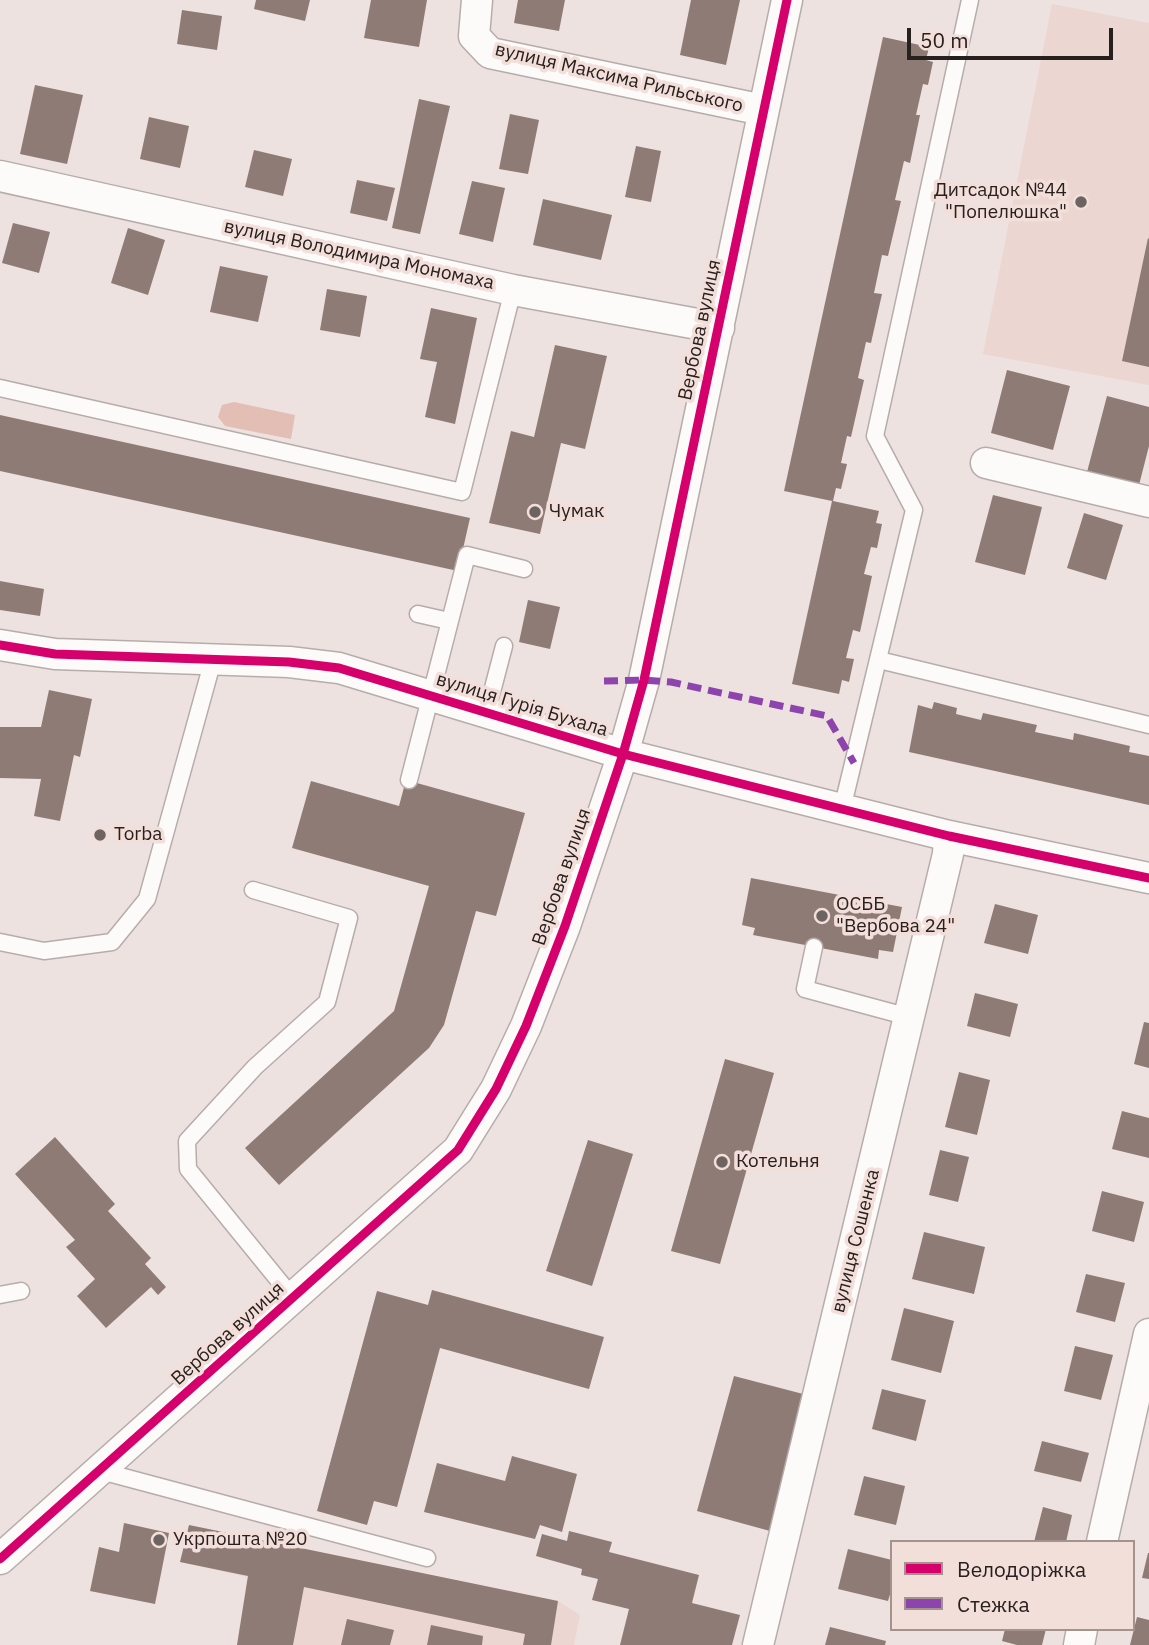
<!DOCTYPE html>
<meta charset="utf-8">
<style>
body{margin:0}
#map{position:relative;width:1149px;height:1645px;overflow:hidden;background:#ede2df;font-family:"IBM Plex Sans",sans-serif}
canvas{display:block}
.legend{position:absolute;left:890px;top:1540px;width:245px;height:91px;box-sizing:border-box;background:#f3dfd9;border:2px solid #a2938f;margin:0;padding:9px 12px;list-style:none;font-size:21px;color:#28201f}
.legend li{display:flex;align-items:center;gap:14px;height:35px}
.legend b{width:35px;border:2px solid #a2938f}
.scale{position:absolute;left:907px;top:28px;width:206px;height:32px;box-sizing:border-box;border:4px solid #28201f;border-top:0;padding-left:9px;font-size:21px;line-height:24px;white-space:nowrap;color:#28201f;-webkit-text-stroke:5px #f3dfd9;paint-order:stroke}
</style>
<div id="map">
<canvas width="1149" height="1645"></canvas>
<ul class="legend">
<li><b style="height:9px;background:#d6006c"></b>Велодоріжка</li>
<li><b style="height:9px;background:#8e44ad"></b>Стежка</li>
</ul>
<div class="scale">50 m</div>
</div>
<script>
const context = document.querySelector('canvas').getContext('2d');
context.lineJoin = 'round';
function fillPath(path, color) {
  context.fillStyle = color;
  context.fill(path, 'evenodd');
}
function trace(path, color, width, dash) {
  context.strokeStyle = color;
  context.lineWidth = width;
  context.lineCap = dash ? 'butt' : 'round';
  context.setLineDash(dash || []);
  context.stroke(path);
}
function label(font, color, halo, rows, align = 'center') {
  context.font = font + ' "IBM Plex Sans",sans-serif';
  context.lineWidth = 7;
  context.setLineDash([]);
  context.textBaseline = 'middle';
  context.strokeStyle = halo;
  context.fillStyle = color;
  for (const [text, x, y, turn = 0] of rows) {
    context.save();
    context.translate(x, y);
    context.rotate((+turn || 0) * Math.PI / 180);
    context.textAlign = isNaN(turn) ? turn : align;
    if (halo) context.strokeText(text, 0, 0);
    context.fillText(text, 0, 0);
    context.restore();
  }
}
fillPath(new Path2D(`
 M1052,4L1149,23V385L983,354Z
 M189,1525L558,1601L580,1615L574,1645H237L247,1577L180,1562Z`), '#ebd6d1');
fillPath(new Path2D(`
 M234,402L295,415L291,439L225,426L218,417L222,405Z`), '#e3beb5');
fillPath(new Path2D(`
 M256,0H310L305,21L254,9Z
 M371,0H427L419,47L364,38Z
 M518,0H565L559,31L514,23Z
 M691,0H740L726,65L680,55Z
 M182,10L222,16L217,50L177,44Z
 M883,37L929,47L926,60L933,62L928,85L923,84L916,115H920L910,163L904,161L895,200L901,201L888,256L882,255L874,293L882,294L871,343L866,342L858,378L864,380L851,437L847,436L841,463L847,464L841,489L836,488L833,501L879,511L876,523L882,524L877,548L871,547L864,574L872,576L860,632L853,630L846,658L854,659L849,682L842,680L839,694L792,684L832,501L784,491Z
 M35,85L83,95L67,164L20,154Z
 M419,99L450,106L420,234L392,228Z
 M510,114L539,120L528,174L499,169Z
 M149,117L189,126L180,168L140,159Z
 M636,146L661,151L651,202L625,197Z
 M254,150L292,159L283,196L245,187Z
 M357,180L395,188L387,221L350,213Z
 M472,181L505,188L493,242L459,234Z
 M543,199L612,215L601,260L533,245Z
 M13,223L50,232L39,273L2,263Z
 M128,228L165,240L148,295L111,283Z
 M1148,238L1149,239V367L1122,361Z
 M220,266L268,276L258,322L210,312Z
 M327,289L367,296L360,337L320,330Z
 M431,308L477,318L455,424L425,417L437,362L420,359Z
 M555,345L607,356L585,449L561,443L540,534L489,523L511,431L534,437Z
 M1007,370L1070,386L1053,450L991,433Z
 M1107,396L1149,407V446L1139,485L1087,472Z
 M0,415L470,518L458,571L0,471Z
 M993,495L1042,507L1025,575L975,562Z
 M1084,513L1123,525L1106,580L1067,568Z
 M0,581L44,589L40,616L0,610Z
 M528,600L560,607L550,649L519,642Z
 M49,690L92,699L80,757L74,755L60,821L34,816L41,779L0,778V727H41Z
 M934,702L957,708L956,714L981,720L983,713L1037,725L1035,732L1073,740L1074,733L1130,746L1129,752L1149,756V805L909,752L918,705L932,709Z
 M406,780L525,813L496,916L476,911L444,1025L429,1048L279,1185L245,1148L394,1011L429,886L292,848L311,781L399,806Z
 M751,878L902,907L893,952L879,950L878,959L753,935L755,928L742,925Z
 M995,904L1038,915L1028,954L984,943Z
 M975,993L1018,1004L1010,1037L967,1026Z
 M1144,1022L1149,1023V1068L1134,1064Z
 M725,1059L774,1073L720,1264L671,1251Z
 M959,1072L990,1080L977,1135L945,1127Z
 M1122,1111L1149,1118V1158L1112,1149Z
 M55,1137L115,1204L108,1211L151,1258L145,1264L166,1287L158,1295L151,1287L106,1328L77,1296L95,1279L66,1247L75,1240L15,1174Z
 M588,1140L633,1154L592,1286L546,1271Z
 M940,1150L969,1157L958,1202L929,1195Z
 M1102,1191L1144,1202L1134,1242L1092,1231Z
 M924,1232L985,1247L974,1294L912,1279Z
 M1086,1274L1125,1283L1115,1322L1076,1312Z
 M432,1290L604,1337L589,1389L440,1348L397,1507L374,1501L367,1525L317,1511L377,1291L428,1305Z
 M904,1308L954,1321L941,1373L891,1360Z
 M1075,1346L1113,1355L1101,1400L1064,1391Z
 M734,1376L807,1395L770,1531L697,1511Z
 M882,1389L926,1400L916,1441L872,1429Z
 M1042,1441L1089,1453L1081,1482L1034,1471Z
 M512,1456L577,1474L562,1532L540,1525L535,1539L424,1512L437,1463L505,1481Z
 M864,1476L905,1486L896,1525L854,1515Z
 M1043,1507L1072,1515L1066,1542H1034Z
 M124,1523L169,1533L155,1604L90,1591L99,1547L119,1552Z
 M189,1525L558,1601L551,1645H523L525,1634L304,1587L293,1645H237L248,1576L180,1562Z
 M569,1531L612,1542L609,1552L699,1575L692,1603L740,1615L732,1645H620L629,1609L592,1600L598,1579L581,1575L582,1569L536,1556L542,1534L567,1541Z
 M848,1549L892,1560V1588L888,1601L838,1589Z
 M1148,1553H1149V1579L1142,1578Z
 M1137,1617L1149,1620V1645H1130Z
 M347,1619L394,1630L390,1645H341Z
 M431,1625L483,1636L482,1645H427Z
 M830,1627L886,1641L885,1645H825Z
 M1005,1629H1046L1042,1645H1017L1002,1641Z`), '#8e7b76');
const service = new Path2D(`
 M0,388L462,492L513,290
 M418,614L449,621
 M879,660L1149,725
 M487,711L504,646
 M409,780L467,555L524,569
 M842,809L914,510L875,436L970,0
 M253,890L349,918L327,1002L255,1067L187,1141L188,1169L293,1298
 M0,942L44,951L112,942L147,899L213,660
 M814,947L805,989L909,1017
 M0,1295L21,1291
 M101,1471L427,1558`);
const minor = new Path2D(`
 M477,0L474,36L490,53L763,110
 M0,176L513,290L719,328
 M986,463L1149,502
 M0,645L55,654L289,662L339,668L623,754L949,836L1149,878
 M1102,1542L1149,1334
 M0,1559L458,1150L496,1089L526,1026L565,926L623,754L644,680L787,0
 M758,1645L948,854L949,836
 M1079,1645L1082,1629`);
trace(service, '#b6adab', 19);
trace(minor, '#b6adab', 33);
trace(service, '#fcfbfa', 16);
trace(minor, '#fcfbfa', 30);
trace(new Path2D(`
 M604,681L644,680L671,682L827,716L854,763`), '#8e44ad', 7, [14, 7]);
trace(new Path2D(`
 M0,645L55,654L289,662L339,668L623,754L949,836L1149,878
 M0,1559L458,1150L496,1089L526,1026L565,926L623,754L644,680L787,0`), '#d6006c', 9);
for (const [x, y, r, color] of [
 [1081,202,7,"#6d6462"],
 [535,512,7,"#6d6462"],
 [100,835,7,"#6d6462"],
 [822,916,7,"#6d6462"],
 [722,1162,7,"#6d6462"],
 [159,1540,7,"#6d6462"]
]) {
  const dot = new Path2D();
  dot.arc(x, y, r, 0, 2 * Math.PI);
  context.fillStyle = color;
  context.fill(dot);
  trace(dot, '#f3dfd9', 2.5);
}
label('19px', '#28201f', '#f3dfd9', [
 ["вулиця Максима Рильського",619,78,13],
 ["вулиця Володимира Мономаха",359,255,12],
 ["Вербова вулиця",700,330,-78],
 ["вулиця Гурія Бухала",522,705,17],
 ["Вербова вулиця",562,877,-71],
 ["вулиця Сошенка",856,1241,-76],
 ["Вербова вулиця",228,1334,-42]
]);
label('19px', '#28201f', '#f3dfd9', [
 ["Дитсадок №44",1067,191,"right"],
 ["\"Попелюшка\"",1067,213,"right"],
 ["Чумак",549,512],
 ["Torba",114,835],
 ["ОСББ",836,905],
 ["\"Вербова 24\"",836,927],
 ["Котельня",736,1162],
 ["Укрпошта №20",173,1540]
], 'left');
</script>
